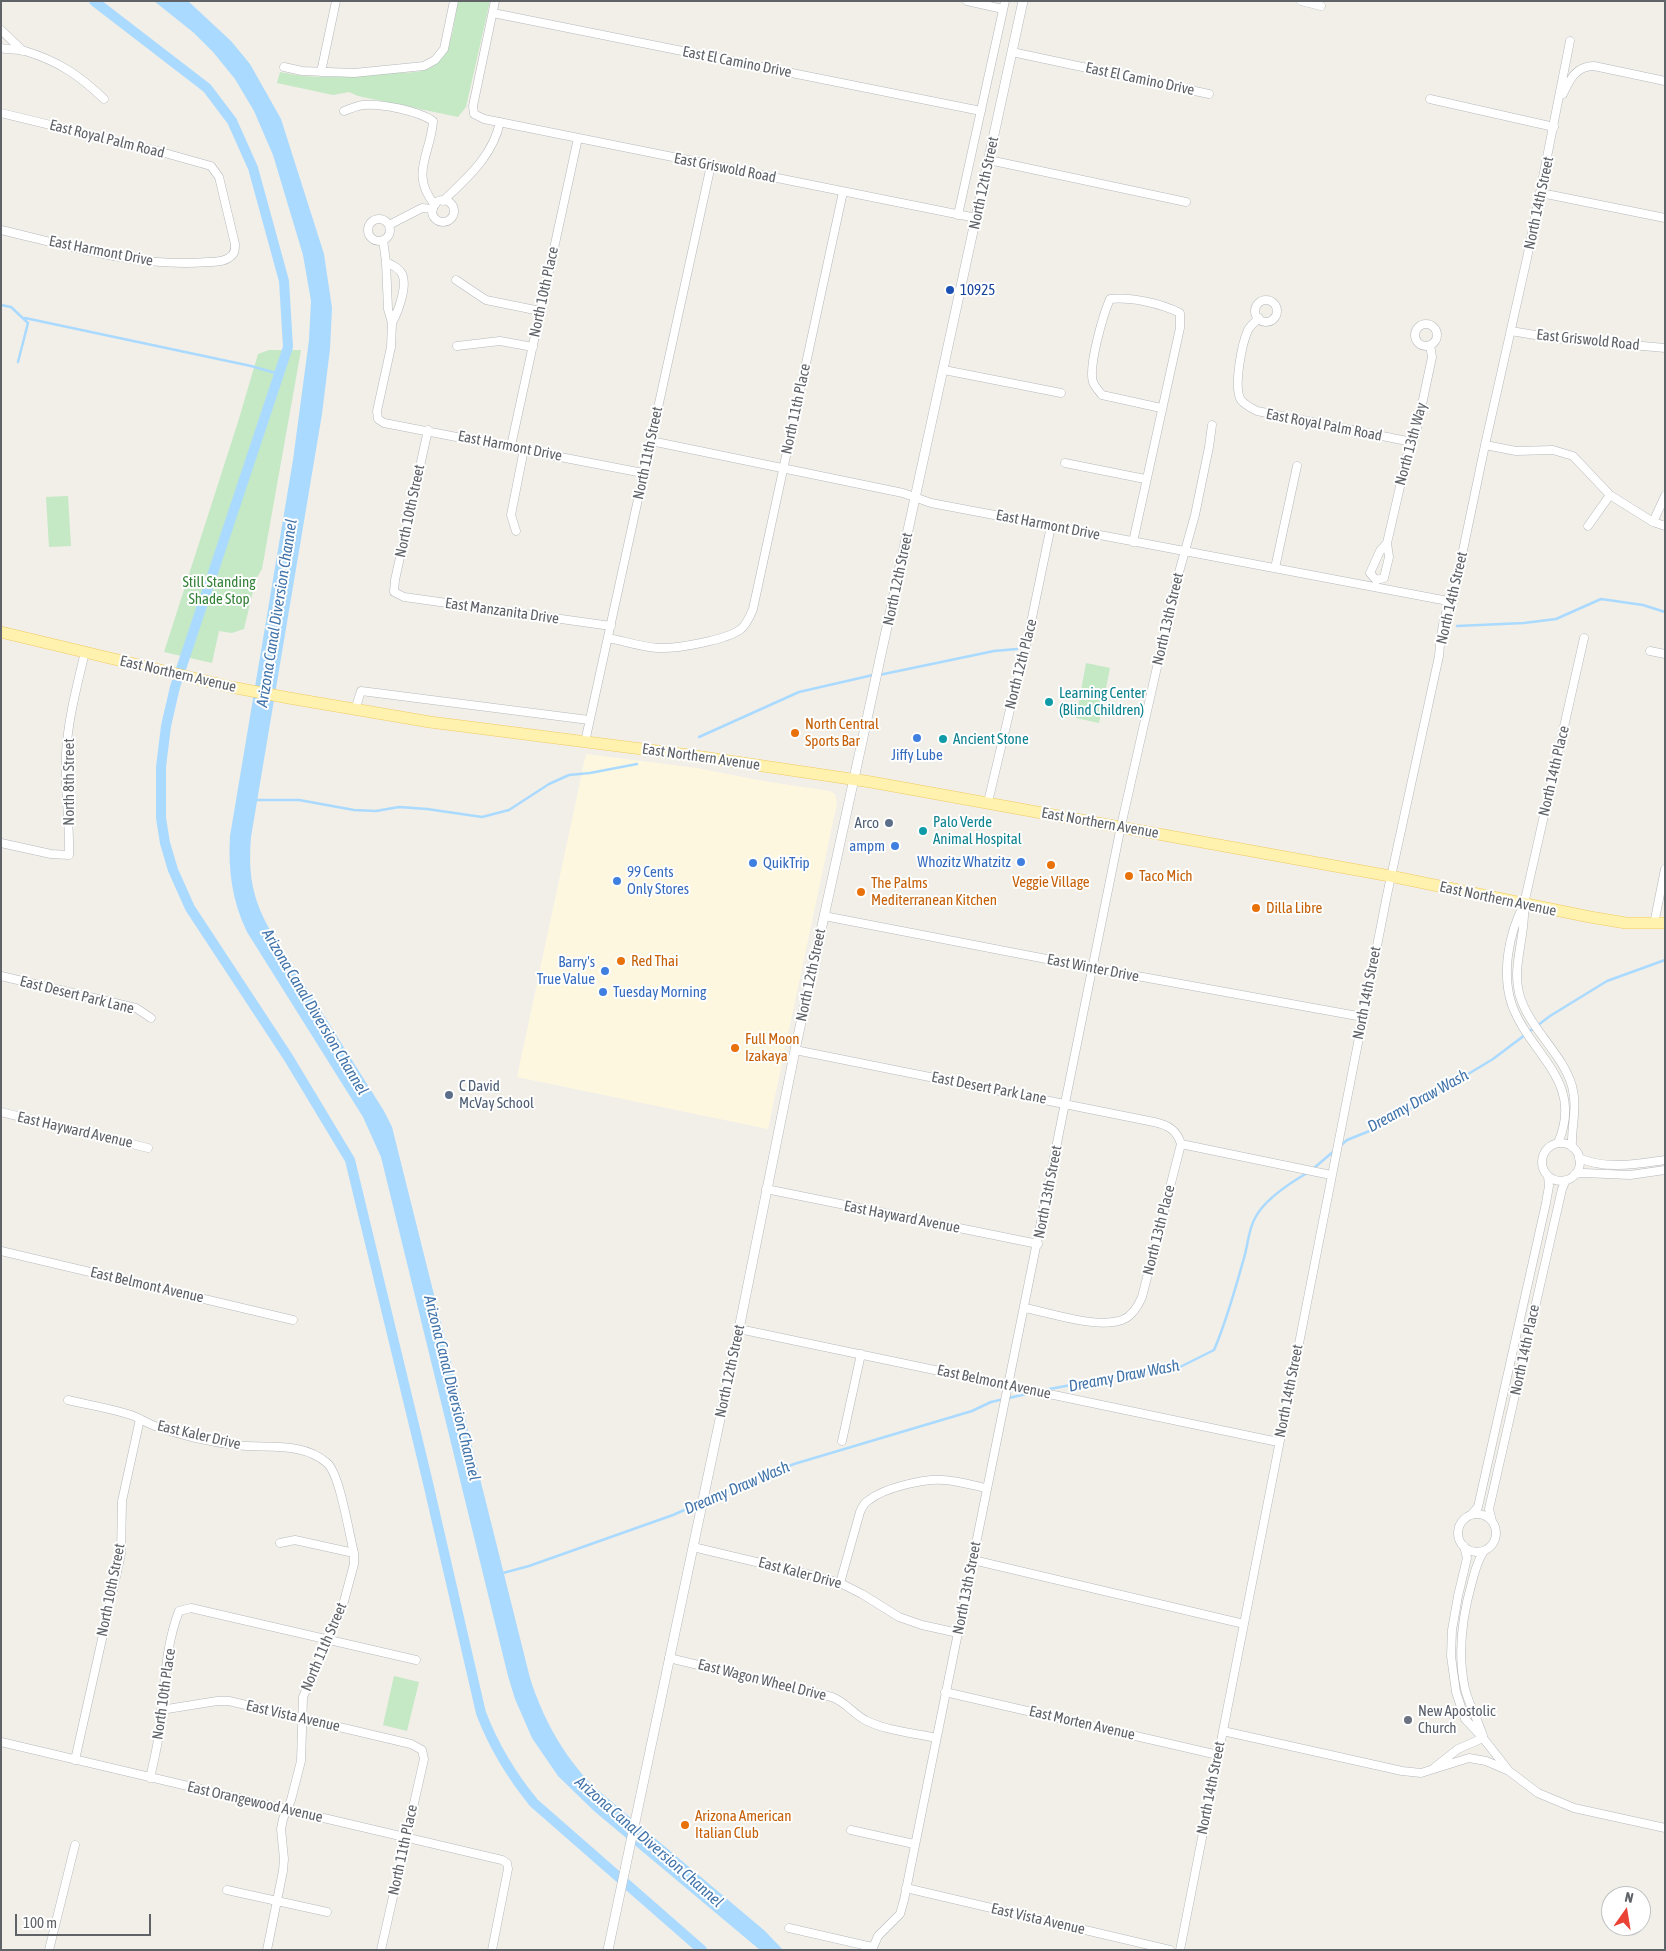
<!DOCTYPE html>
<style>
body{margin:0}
#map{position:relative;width:1666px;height:1951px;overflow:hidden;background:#f1efe8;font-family:"Asap Condensed",sans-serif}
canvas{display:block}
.frame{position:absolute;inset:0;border:2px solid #5f6368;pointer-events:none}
.north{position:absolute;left:1601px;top:1886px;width:50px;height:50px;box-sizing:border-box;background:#fff;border:1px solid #bfc1c3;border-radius:50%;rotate:13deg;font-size:14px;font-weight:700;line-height:20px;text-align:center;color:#5f6368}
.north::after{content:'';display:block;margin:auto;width:18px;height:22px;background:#ea4335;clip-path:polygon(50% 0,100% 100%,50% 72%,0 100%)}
.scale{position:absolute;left:15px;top:1914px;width:136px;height:22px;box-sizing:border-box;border:2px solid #5f6368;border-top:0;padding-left:6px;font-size:15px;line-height:18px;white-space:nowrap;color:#5f6368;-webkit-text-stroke:4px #fff;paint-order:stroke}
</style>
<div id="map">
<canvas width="1666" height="1951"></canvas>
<div class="frame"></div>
<div class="north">N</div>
<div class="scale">100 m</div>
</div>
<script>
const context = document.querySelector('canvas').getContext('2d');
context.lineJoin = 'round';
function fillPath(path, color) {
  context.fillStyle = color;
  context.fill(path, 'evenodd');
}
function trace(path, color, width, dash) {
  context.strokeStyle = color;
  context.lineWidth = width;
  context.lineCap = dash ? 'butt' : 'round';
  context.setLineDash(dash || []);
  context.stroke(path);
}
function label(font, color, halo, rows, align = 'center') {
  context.font = font + ' "Asap Condensed",sans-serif';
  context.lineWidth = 4;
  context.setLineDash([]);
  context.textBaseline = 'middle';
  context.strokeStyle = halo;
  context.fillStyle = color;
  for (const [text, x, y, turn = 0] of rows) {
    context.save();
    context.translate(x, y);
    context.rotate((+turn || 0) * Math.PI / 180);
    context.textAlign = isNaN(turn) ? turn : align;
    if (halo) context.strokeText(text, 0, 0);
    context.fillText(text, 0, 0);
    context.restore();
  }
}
fillPath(new Path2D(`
 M586,754L697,768L763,781L830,791L835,794L837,803L768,1129L517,1077Z`), '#fef7e0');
fillPath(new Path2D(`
 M458,1H490L466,107L458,117L358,96L349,92L333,95L277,83L280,72C315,80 349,77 383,73C400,72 425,76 438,62C453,48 454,21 458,1Z
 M269,350H301L262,569L256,579L244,629L232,633L219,631L212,663L164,652L238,422L258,354Z
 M68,496L71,546L49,547L46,497Z
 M1086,663L1110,668L1099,723L1076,718Z
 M394,1676L419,1682L407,1731L383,1725Z`), '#c5e8c5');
fillPath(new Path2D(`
 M154,1H188L231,41L250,64L281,119L324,254L332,308L330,349L322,414L251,837C248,873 252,898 270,930L384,1111L392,1127L530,1678C543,1719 563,1755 593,1786L765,1931L783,1950H760L594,1811L558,1776L532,1738L515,1699L508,1676L381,1157L363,1117L247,932C232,901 228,870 230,836L293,460L309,340L311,301L303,255L273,155L254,111L235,79L213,52L194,33Z`), '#aadaff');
trace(new Path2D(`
 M1,305L11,307L28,323L18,362
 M25,318L251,366L279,374
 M1457,626L1524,623L1556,619L1601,599L1643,605L1665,612
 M879,675L994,651L1017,649
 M699,737L799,692L873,675
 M254,800H299L354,810L376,811L399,807L427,809L482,817L509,810L549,784L569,775L590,773L637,764
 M1340,1146L1347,1140L1372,1130L1410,1109L1493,1059L1550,1016L1607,981L1665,960
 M1314,1168L1334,1151
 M1044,1390L1131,1374L1176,1369L1214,1350C1227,1320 1235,1289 1244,1258C1248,1245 1248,1231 1255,1218C1264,1200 1290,1183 1307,1173
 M705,1501L794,1464L972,1411L991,1402L1031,1393
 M503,1573L529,1566L673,1515L700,1503`), '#aadaff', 2.5);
trace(new Path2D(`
 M94,1L207,88L232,121L253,168L284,281L288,347L175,687L166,726L161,767V818L165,843L173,870L190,908L288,1057L350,1160L428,1483L481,1713C494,1747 511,1775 534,1803L702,1950`), '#aadaff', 10);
const minor = new Path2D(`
 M495,1L473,106L474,114L484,119L976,218
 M967,1L1003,9
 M1301,1L1321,6
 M493,13L981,111
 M1,30L23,51
 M1,48C9,50 17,49 25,51C58,61 79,75 104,99
 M1012,52L1209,94
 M284,67L302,71L354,73L424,66L435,60L444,49L454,1
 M321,72L336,1
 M1563,94C1570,79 1576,66 1594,66L1665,81
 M1430,99L1554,127
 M344,111C350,109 356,106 363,105C380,103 419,111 433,121C431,154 409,174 435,205
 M1,113L154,150L211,166L219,177L235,244C235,249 235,254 230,257C224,262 215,262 208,262C138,268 69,246 1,230
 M989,160L1186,202
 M1541,193L1665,218
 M432 211a11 11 0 1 1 22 0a11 11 0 1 1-22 0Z
 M443,201C467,178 493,156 500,122
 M958,215L1005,1
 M368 230a11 11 0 1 1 22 0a11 11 0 1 1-22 0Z
 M389,225L422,208L433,209
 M383,240L386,262L388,309L392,323L391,347L377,411L378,419L384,423L643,473
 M386,262C392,265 399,268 402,274C408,285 398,312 392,323
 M456,280L486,300L540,311
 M1255 311a11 11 0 1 1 22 0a11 11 0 1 1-22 0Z
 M1259,318C1255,322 1250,326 1248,330C1242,343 1233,388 1241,400C1245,405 1251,408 1257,411L1412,442
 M1415 335a11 11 0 1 1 22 0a11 11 0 1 1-22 0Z
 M1511,331L1553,338L1665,348
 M457,346L500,341L533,347
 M944,370L1061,393
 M428,430L395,580L394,592L404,597L611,626
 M651,441L903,493L931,503L1448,601
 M1485,445L1516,451L1553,450L1573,456L1610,495L1653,522L1665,526
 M511,446L578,138
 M1065,463L1145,479
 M1653,522L1665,496
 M1588,526L1610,495
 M516,531L511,515L524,449
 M1133,542L1180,328V313C1160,303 1131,297 1110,299C1103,315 1088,367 1093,382C1095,387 1099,391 1102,395L1161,408
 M1275,568L1297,466
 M1376,580L1384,578L1389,557L1387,543L1408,452L1416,433L1432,357L1430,345
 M1376,580L1370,573L1380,551L1387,543
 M608,638C624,641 642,647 658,648C676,649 727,640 741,629C747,624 750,616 753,609L843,192
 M1650,651L1665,654
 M355,710L361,691L589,720
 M585,742L711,165
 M988,802L1018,676L1023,661L1051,526
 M1,843L51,854L69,855C70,821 64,788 66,754C68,719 77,686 85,652
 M1524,906C1526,935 1512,965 1519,993C1528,1028 1562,1052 1572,1086C1578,1107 1571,1126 1572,1147
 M824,916L1093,968L1363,1017
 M1654,924L1665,869
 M1,976L136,1008L151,1018
 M795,1050L1154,1122C1168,1125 1177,1130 1181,1144L1142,1297C1138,1306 1131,1317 1122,1320C1096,1329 1051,1313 1025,1308
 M1,1112L148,1148
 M1558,1143C1585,1081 1530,1055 1512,1005C1501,973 1509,933 1524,904L1584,638
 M1542 1162a19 19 0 1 1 38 0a19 19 0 1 1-38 0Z
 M1181,1144L1331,1175
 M1579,1158C1606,1170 1637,1164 1665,1160
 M1575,1174L1584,1173L1630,1175L1665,1170
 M766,1189L1038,1244
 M1,1251L293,1320
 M739,1329L1278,1442
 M68,1400C89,1405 110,1408 131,1415C139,1418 147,1423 155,1426C180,1435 209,1442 236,1445C266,1449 302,1441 327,1463C340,1474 349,1534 354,1553V1564L343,1605L303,1697L301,1761L291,1800L283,1819L281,1829L284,1859L283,1871L267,1950
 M842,1441L861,1354
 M1458 1533a19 19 0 1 1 38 0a19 19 0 1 1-38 0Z
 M1471,1515L1478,1507L1546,1203L1549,1186L1548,1176
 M1492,1521L1489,1509L1562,1189L1566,1180
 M280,1543L295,1540L354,1553
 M1464,1546L1467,1558L1458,1596L1452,1630L1451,1656L1456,1692L1465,1719L1483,1738L1509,1771L1538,1793L1574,1808L1665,1828
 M693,1547L815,1576L840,1583L862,1594L899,1617L922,1625L958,1633
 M973,1560L1244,1624
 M840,1583L860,1512C862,1507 864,1503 869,1500C884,1488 925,1478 944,1480C958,1481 972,1485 986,1488
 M669,1658L832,1697C846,1702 854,1715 867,1721C888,1731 913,1733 936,1738
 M945,1692L1218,1755
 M161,1710L217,1701H229L411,1744L422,1750L424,1759L381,1950
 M1223,1731L1402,1771L1421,1773L1469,1758L1486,1761L1507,1770
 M1483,1736C1478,1720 1469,1705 1465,1689C1457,1653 1462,1617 1472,1582C1475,1571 1477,1561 1484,1551
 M1,1742L502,1860L507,1863L508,1869L492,1950
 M75,1760L121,1554L122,1501L140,1419
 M1434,1768L1458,1749L1483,1738
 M150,1778C153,1765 156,1752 158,1740C165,1697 163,1652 179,1611L191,1608L416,1660
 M851,1830L914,1844
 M906,1888L1170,1950
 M227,1890L327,1912
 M789,1928L872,1947
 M49,1950L75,1845
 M872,1950L878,1936L900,1914L904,1900L1121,826L1176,583L1195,515L1209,447L1212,425
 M1180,1950L1387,895L1439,656C1440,631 1446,607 1456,584L1485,445L1527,258L1570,41`);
const tertiary = new Path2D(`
 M608,1950L739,1329L795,1050L1023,1`);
const primary = new Path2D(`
 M1,632L231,687L289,698L430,722L689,755L871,782L1390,876L1590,917L1626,923H1665`);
trace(minor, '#b5b8bc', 9);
trace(tertiary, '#b5b8bc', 10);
trace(primary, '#f2c960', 12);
trace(minor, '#fff', 8);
trace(tertiary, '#fff', 9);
trace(primary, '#fff2af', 11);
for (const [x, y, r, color] of [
 [950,290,5,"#1a4fb4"],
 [1049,702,5,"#0f9aa8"],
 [795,733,5,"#e8710a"],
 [917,738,5,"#3f7fe0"],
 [943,739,5,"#0f9aa8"],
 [889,823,5,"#5c6f8a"],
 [923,831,5,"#0f9aa8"],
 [895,846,5,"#3f7fe0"],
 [1021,862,5,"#3f7fe0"],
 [753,863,5,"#3f7fe0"],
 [1051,865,5,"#e8710a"],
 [1129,876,5,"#e8710a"],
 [617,881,5,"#3f7fe0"],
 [861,892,5,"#e8710a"],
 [1256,908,5,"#e8710a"],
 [621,961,5,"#e8710a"],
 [605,971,5,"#3f7fe0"],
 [603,992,5,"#3f7fe0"],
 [735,1048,5,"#e8710a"],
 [449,1095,5,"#5c6f8a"],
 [1408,1720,5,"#6b7280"],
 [685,1825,5,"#e8710a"]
]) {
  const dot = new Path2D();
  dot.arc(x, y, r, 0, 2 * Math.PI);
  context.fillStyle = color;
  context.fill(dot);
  trace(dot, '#fff', 2);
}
label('15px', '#5f6368', '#fff', [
 ["East El Camino Drive",737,62,11],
 ["East El Camino Drive",1140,79,12],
 ["East Royal Palm Road",107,139,14],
 ["East Griswold Road",725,168,11],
 ["North 12th Street",984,183,-78],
 ["North 14th Street",1539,203,-78],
 ["East Harmont Drive",101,251,11],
 ["North 10th Place",544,292,-78],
 ["East Griswold Road",1588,340,6],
 ["North 11th Place",796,409,-78],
 ["East Royal Palm Road",1324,425,11],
 ["North 13th Way",1411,444,-75],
 ["East Harmont Drive",510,446,11],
 ["North 11th Street",648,453,-78],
 ["North 10th Street",410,511,-78],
 ["East Harmont Drive",1048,525,11],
 ["North 12th Street",898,579,-78],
 ["North 14th Street",1452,598,-77],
 ["East Manzanita Drive",502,611,8],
 ["North 13th Street",1168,619,-77],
 ["North 12th Place",1021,664,-76],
 ["East Northern Avenue",178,674,13],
 ["East Northern Avenue",701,757,8],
 ["North 14th Place",1554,771,-77],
 ["North 8th Street",69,782,-90],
 ["East Northern Avenue",1100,823,10],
 ["East Northern Avenue",1498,899,12],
 ["East Winter Drive",1093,968,11],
 ["North 12th Street",811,975,-78],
 ["North 14th Street",1367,993,-79],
 ["East Desert Park Lane",77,995,14],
 ["East Desert Park Lane",989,1088,11],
 ["East Hayward Avenue",75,1130,13],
 ["North 13th Street",1048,1192,-79],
 ["East Hayward Avenue",902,1217,11],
 ["North 13th Place",1159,1230,-76],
 ["East Belmont Avenue",147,1285,13],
 ["North 14th Place",1525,1350,-78],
 ["North 12th Street",730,1371,-78],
 ["East Belmont Avenue",994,1382,12],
 ["North 14th Street",1289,1391,-79],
 ["East Kaler Drive",199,1435,13],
 ["East Kaler Drive",800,1573,15],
 ["North 13th Street",967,1588,-79],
 ["North 10th Street",111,1590,-79],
 ["North 11th Street",324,1647,-67],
 ["East Wagon Wheel Drive",762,1680,14],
 ["North 10th Place",164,1694,-82],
 ["East Vista Avenue",293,1716,13],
 ["East Morten Avenue",1082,1723,13],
 ["North 14th Street",1211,1788,-79],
 ["East Orangewood Avenue",255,1802,13],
 ["North 11th Place",403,1850,-78],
 ["East Vista Avenue",1038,1919,13]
]);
label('15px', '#164399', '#fff', [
 ["10925",960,290]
], 'left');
label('15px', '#348238', '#fff', [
 ["Still Standing",219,582],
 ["Shade Stop",219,599]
]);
label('15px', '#0d838f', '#fff', [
 ["Learning Center",1059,693],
 ["(Blind Children)",1059,710],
 ["Ancient Stone",953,739],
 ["Palo Verde",933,822],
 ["Animal Hospital",933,839]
], 'left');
label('15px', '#c56008', '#fff', [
 ["North Central",805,724],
 ["Sports Bar",805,741],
 ["Taco Mich",1139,876],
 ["Veggie Village",1051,882,"center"],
 ["The Palms",871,883],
 ["Mediterranean Kitchen",871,900],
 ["Dilla Libre",1266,908],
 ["Red Thai",631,961],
 ["Full Moon",745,1039],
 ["Izakaya",745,1056],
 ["Arizona American",695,1816],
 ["Italian Club",695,1833]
], 'left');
label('15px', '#366cbe', '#fff', [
 ["Jiffy Lube",917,755,"center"],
 ["ampm",885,846],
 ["Whozitz Whatzitz",1011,862],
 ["QuikTrip",763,863,"left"],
 ["99 Cents",627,872,"left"],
 ["Only Stores",627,889,"left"],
 ["Barry's",595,962],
 ["True Value",595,979],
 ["Tuesday Morning",613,992,"left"]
], 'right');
label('15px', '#4e5e75', '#fff', [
 ["Arco",879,823],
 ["C David",459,1086,"left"],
 ["McVay School",459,1103,"left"]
], 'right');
label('15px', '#5b616d', '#fff', [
 ["New Apostolic",1418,1711],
 ["Church",1418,1728]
], 'left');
label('italic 16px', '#4174aa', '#fff', [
 ["Arizona Canal Diversion Channel",277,613,-81],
 ["Arizona Canal Diversion Channel",315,1012,59],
 ["Dreamy Draw Wash",1418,1101,-29],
 ["Dreamy Draw Wash",1124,1376,-11],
 ["Arizona Canal Diversion Channel",452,1388,76],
 ["Dreamy Draw Wash",737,1488,-23],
 ["Arizona Canal Diversion Channel",649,1842,41]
]);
</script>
